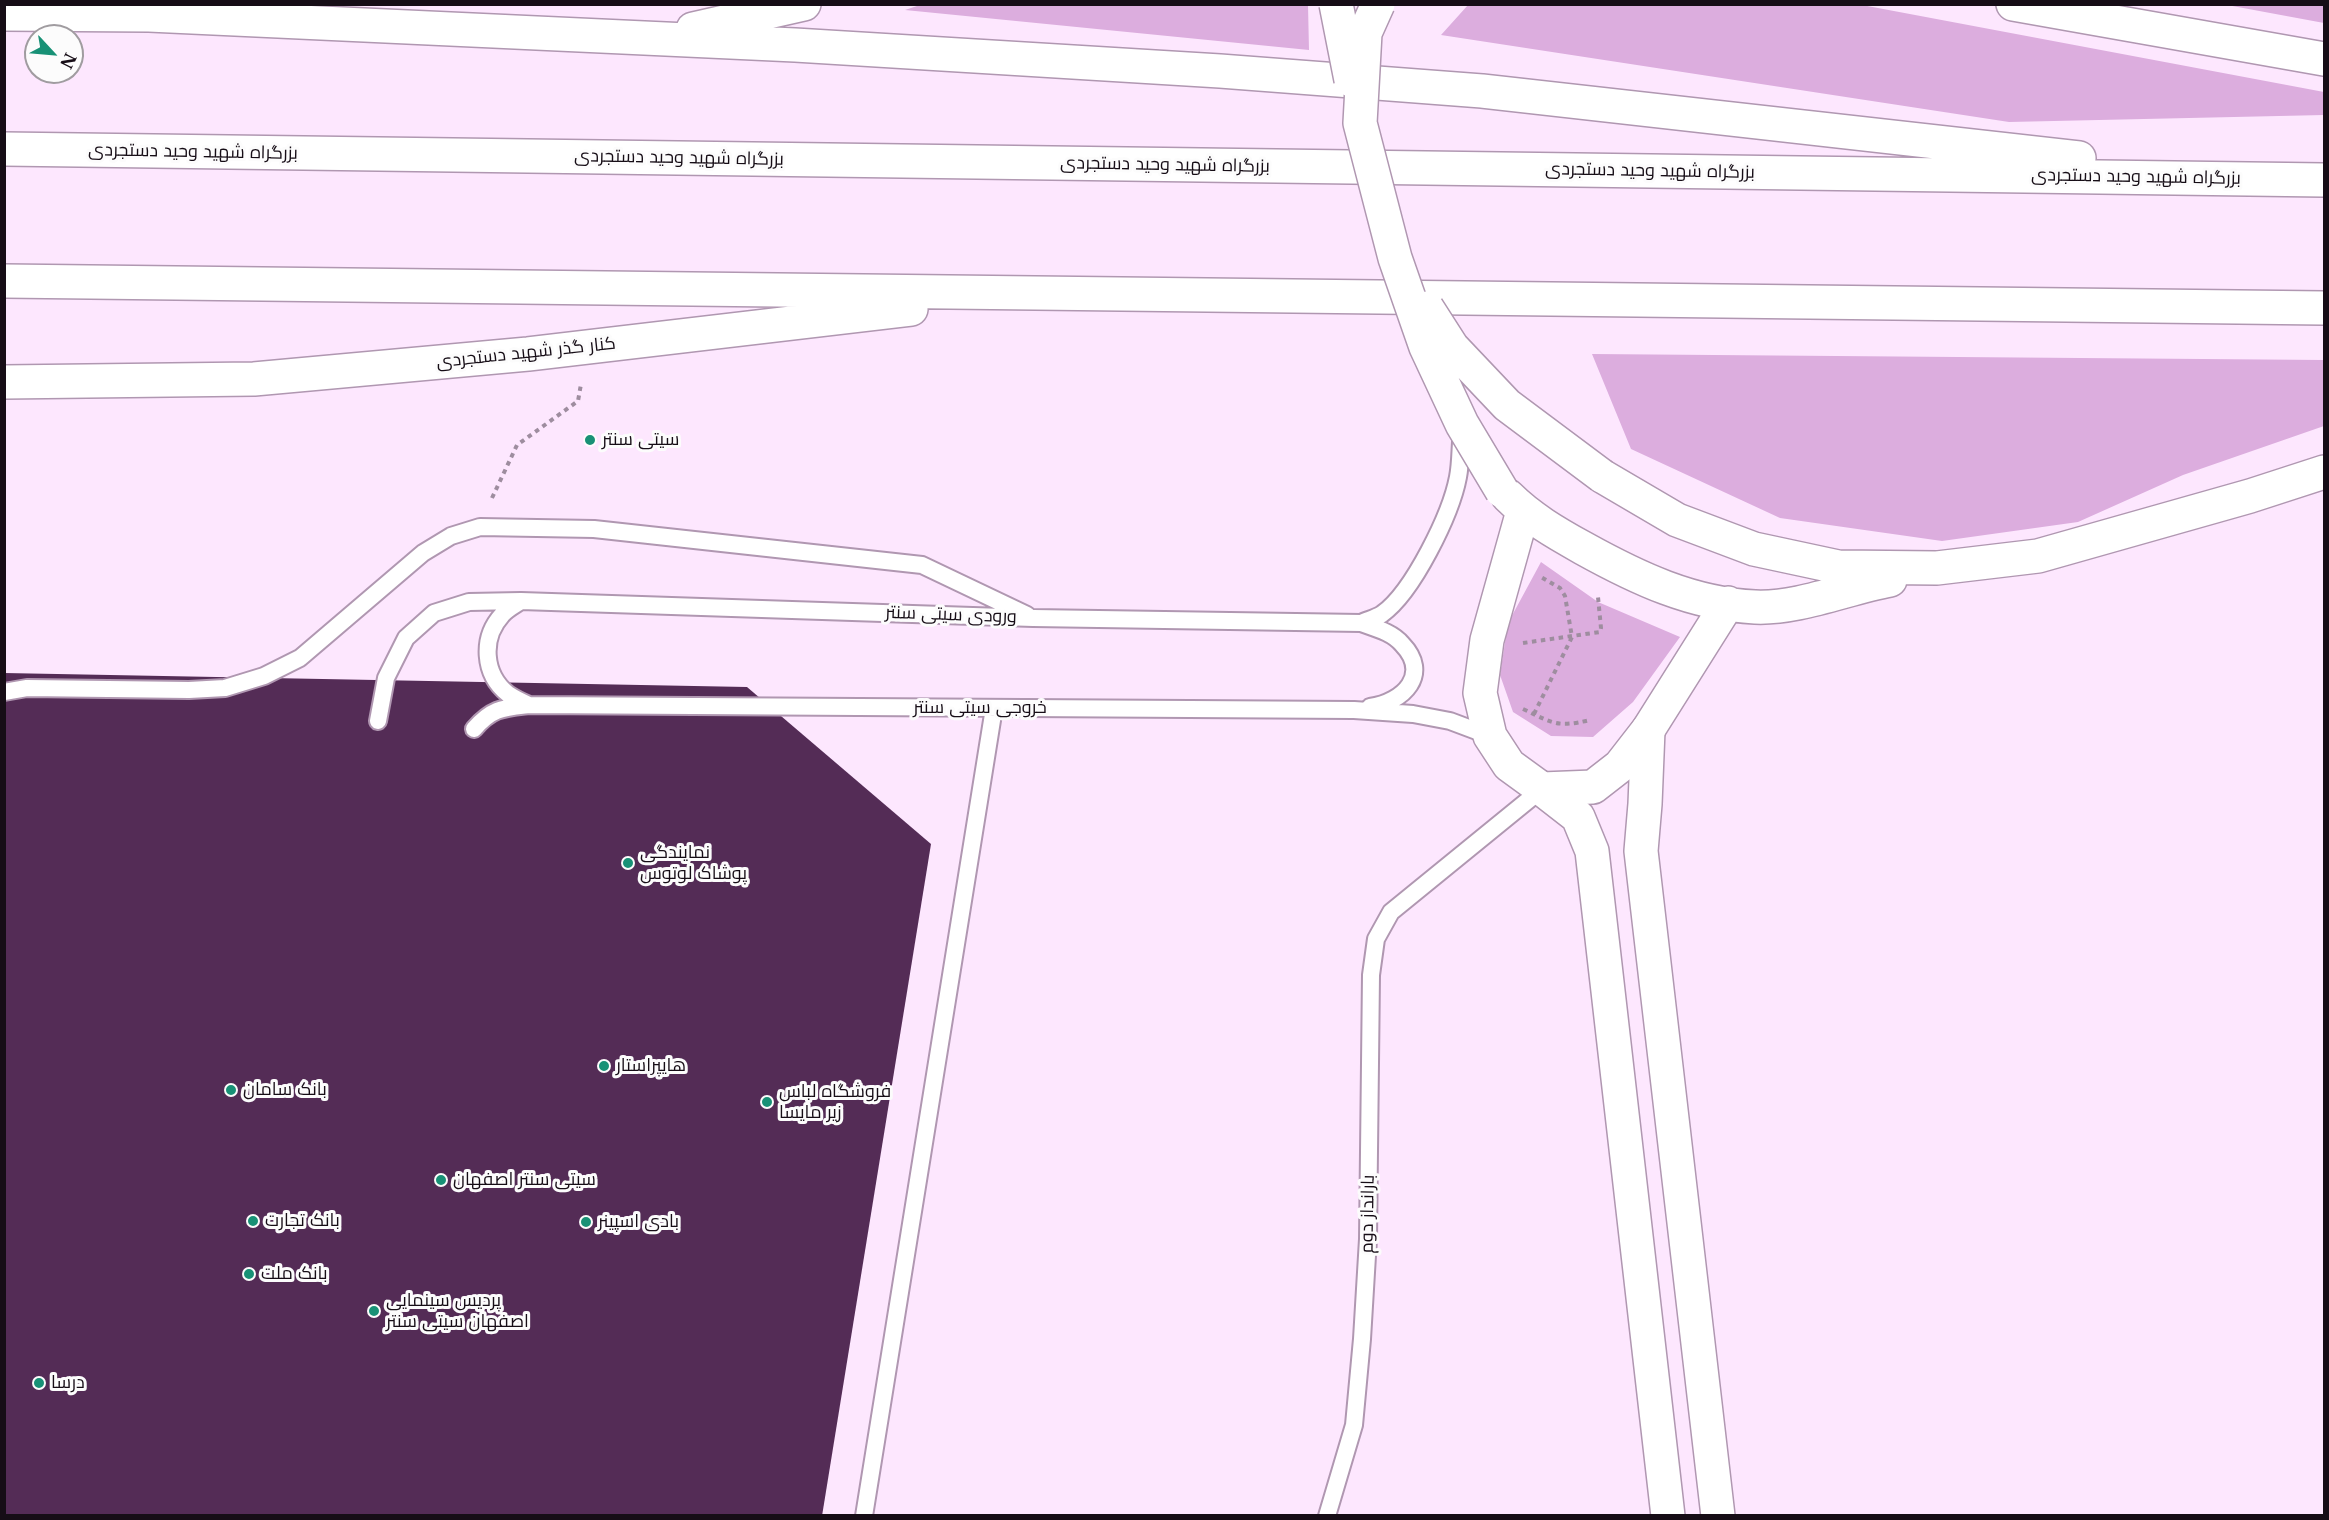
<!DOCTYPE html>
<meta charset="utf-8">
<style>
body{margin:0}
#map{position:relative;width:2329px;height:1520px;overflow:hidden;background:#fde7fe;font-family:"Libre Baskerville",serif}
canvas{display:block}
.frame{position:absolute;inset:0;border:6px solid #160d16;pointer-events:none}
.north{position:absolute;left:24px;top:24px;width:60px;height:60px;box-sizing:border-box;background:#fcfcfc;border:2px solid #a09ca0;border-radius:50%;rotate:116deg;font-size:16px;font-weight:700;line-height:24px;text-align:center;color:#160d16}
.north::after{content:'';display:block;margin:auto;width:21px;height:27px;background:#189176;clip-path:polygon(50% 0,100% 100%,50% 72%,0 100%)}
</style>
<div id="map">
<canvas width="2329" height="1520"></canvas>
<div class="frame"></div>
<div class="north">N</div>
</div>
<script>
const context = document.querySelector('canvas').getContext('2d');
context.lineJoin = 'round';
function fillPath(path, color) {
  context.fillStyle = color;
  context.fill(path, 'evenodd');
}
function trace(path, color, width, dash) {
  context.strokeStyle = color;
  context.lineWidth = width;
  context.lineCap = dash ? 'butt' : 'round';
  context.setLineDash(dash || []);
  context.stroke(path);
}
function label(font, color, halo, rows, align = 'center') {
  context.font = font + ' "Libre Baskerville",Cairo,serif';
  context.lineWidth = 6;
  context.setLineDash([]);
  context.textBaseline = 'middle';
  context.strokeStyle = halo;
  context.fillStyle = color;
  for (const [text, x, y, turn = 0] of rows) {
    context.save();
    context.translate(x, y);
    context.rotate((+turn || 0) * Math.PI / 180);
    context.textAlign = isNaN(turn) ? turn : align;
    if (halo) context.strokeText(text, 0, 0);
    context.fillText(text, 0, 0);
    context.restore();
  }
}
fillPath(new Path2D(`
 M923,4L1308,5L1309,50L905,10Z
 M1468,5H1862L2324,92V115L2009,122L1441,35Z
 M2227,5H2324V23Z
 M1592,354L2324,360V426L2183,475L2078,522L1942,541L1780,518L1631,449Z
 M1541,562L1598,602L1680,637L1633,702L1593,737L1551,736L1513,712L1500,675L1508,623Z`), '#dcadde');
fillPath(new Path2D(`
 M4,673L747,687L931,844L822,1516H4Z`), '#542c56');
const lane = new Path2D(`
 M521,601C515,605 507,609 502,615C481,638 483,674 508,694C514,698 522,702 529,705
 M1361,623C1375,628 1392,632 1402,644C1431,674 1404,702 1370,707
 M4,692L27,688L189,690L225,688L264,676L300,658L423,553L451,536L480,527L594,529L922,565L1027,615
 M378,721L386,678L406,638L434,613L469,602L521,601L1033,618L1361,623C1367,620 1376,618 1382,614C1413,592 1451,514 1458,477C1461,462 1460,446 1462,431
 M474,729C492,708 503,708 529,705L1354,710L1413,714L1450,721L1490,736
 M864,1516L994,708
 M1327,1516L1354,1425L1362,1339L1368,1239L1371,975L1376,939L1391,912L1542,789`);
const street = new Path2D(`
 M1648,730L1645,804L1641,851L1718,1516
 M1542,789L1578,817L1592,851L1668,1516`);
const secondary = new Path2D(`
 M2013,4L2324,59
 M1602,476L1677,520L1754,549L1838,567L1937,568L2038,556L2250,496L2324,472
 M1508,496C1530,518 1556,533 1583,548C1637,578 1692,604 1755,607C1798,609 1847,588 1890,580
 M1523,511L1487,640L1480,693L1490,736L1509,765L1542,789L1593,787L1620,766L1648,730L1728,603`);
const highway = new Path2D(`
 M4,14L149,15L795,45L1220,71L1482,91L2079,158
 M693,29L804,4
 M4,149L2324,180
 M4,281L2324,308
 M4,382L254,379L528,354L911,309`);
trace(lane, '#b097b1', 20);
trace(street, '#b097b1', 36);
trace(secondary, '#b097b1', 36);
trace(highway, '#b097b1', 36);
trace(new Path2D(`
 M492,498L517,445L578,401L581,384
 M1523,643L1600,632L1601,628L1598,597
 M1523,709C1553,723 1556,728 1590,720
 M1534,714L1572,637L1565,596L1560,588L1541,577`), '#9e8d9f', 4, [4.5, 4.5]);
trace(lane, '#fff', 16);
trace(street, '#fff', 33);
trace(secondary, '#fff', 33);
trace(highway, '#fff', 33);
const secondaryBridge = new Path2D(`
 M1336,4L1351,80
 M1378,4L1365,33L1360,123L1395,258L1426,347L1462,424L1502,491
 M1427,308L1452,347L1507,405L1602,476`);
trace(secondaryBridge, '#b097b1', 36, []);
trace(secondaryBridge, '#fff', 33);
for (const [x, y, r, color] of [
 [590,440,6,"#189176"],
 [628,863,6,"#189176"],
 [604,1066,6,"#189176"],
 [231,1090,6,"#189176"],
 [767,1102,6,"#189176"],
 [441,1180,6,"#189176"],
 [253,1221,6,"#189176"],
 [586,1222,6,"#189176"],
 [249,1274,6,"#189176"],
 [374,1311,6,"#189176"],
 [39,1383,6,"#189176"]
]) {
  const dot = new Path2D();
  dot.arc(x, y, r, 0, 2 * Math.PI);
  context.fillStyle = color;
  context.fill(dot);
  trace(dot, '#fcfcfc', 2);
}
label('18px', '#160d16', '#fcfcfc', [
 ["بزرگراه شهید وحید دستجردی",193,152,1],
 ["بزرگراه شهید وحید دستجردی",679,158,1],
 ["بزرگراه شهید وحید دستجردی",1165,165,1],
 ["بزرگراه شهید وحید دستجردی",1650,171,1],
 ["بزرگراه شهید وحید دستجردی",2136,177,1],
 ["کنار گذر شهید دستجردی",526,353,-6],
 ["ورودی سیتی سنتر",951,615,2],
 ["خروجی سیتی سنتر",980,708],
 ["بارانداز دوم",1368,1214,-89]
]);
label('18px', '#160d16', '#fcfcfc', [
 ["سیتی سنتر",602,440],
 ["نمایندگی",640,853],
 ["پوشاک لوتوس",640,874],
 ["هایپراستار",616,1066],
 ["بانک سامان",243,1090],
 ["فروشگاه لباس",779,1092],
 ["زیر مایسا",779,1113],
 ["سیتی سنتر اصفهان",453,1180],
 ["بانک تجارت",265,1221],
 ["بادی اسپینر",598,1222],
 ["بانک ملت",261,1274],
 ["پردیس سینمایی",386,1301],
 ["اصفهان سیتی سنتر",386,1322],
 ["درسا",51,1383]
], 'left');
</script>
